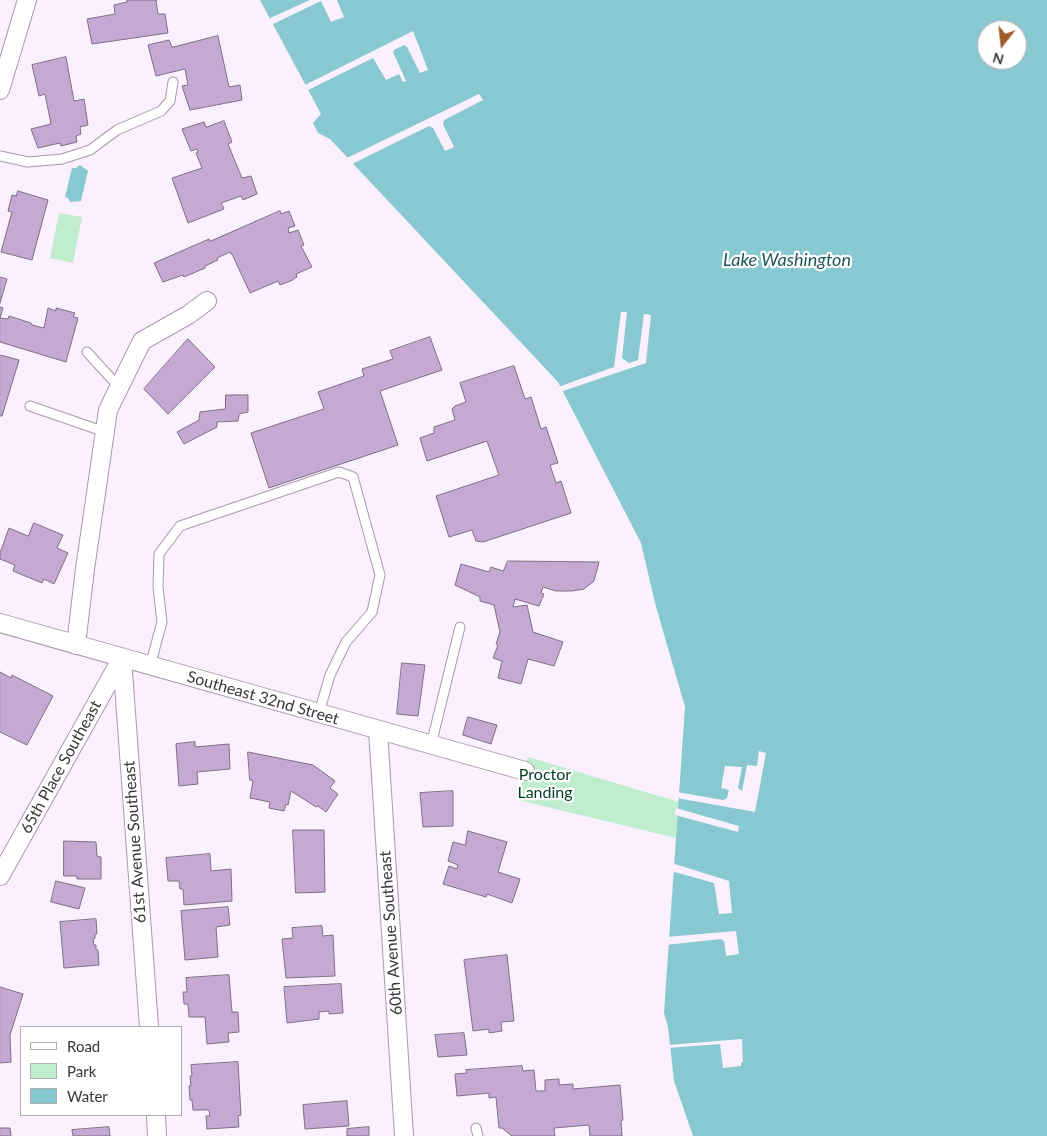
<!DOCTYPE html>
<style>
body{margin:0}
#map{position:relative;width:1047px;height:1136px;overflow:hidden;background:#faf0ff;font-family:Lato,sans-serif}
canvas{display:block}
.legend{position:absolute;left:20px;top:1026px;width:162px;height:90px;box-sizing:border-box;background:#fff;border:1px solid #b1aeb2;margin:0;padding:6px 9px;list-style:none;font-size:15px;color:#3b353e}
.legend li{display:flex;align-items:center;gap:10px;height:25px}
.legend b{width:25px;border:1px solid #b1aeb2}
.north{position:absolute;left:977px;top:20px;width:50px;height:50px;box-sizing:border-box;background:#fff;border:1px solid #b1aeb2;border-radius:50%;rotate:196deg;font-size:14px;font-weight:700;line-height:20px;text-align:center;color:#3b353e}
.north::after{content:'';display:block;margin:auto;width:18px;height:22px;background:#a05d2c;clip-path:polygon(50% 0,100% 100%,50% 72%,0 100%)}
</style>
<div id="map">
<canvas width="1047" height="1136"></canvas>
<ul class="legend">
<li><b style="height:6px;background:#fff"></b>Road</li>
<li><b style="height:14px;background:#c0edce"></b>Park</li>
<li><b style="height:14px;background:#87c8d1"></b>Water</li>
</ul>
<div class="north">N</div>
</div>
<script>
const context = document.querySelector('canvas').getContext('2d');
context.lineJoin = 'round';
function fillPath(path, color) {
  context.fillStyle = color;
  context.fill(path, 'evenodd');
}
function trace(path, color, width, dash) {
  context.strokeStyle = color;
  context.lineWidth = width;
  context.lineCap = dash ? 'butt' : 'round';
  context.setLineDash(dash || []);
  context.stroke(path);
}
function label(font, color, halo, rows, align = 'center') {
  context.font = font + ' Lato,sans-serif';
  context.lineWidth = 4.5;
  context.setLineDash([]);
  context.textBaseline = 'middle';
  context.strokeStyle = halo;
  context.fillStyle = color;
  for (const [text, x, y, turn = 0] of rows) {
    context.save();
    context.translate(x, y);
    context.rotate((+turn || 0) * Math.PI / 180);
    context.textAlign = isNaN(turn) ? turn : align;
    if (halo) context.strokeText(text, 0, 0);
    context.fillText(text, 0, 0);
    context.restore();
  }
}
fillPath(new Path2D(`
 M59,213L82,217L73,263L50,258Z
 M528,757L679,802L676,838L518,800Z`), '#c0edce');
fillPath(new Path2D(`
 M260,0H1047V1136H693L674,1081L668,1027L664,1013L685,707L655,603L641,543L558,382L330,139L318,133L313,123L321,114ZM987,30H1017V60H987Z
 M80,165L88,171L81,201L70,202L68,198L65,197L72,168H76Z`), '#87c8d1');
fillPath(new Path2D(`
 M310,0H337L344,17L331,22L321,1L271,25L268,19Z
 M413,31L428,70L420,73L407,47L404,45L394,50L393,52L406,81L403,82L399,74L386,80L373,58L306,91L303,86Z
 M479,94L483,100L444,120L443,124L454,147L445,151L433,128L429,126L350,165L345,159Z
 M621,312H627L622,358L629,363L638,360L644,314L651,315L646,363L560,392L558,387L614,367Z
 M759,751L766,753L755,812L677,798V792L723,800L727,798L729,790L721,788L725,766L742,767L738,788L742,791L747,765L757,766Z
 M676,808L739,826L738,832L675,815Z
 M672,863L729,881L732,913L719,914L714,883L671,871Z
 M736,931L739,954L726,956L724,941L721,939L666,945L667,937Z
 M742,1039L743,1062L741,1063V1066L723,1068L720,1044L668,1048V1045Z`), '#faf0ff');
const building = new Path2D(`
 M127,0H156L158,14H165L168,33L92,44L87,19L115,14L114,5L127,2Z
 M218,36L229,87L240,85L242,100L190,110L182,86L188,85L185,69L156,76L148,45L169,40L172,47Z
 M66,57L74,101L84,99L88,125L80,127L81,134L76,136L77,142L61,146L60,143L38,148L31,129L51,124L45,94L39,96L32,65Z
 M224,121L232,142L228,144L242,178L251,176L257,194L243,200L241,196L221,203L224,209L188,223L172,178L202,168L196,153L198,152L197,149L191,151L182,129L204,122L206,127Z
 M18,191L48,200L32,260L1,252L12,212L8,211L12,195L16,196Z
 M280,211L281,214L289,211L295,226L288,228L289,232V233L298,230L304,245L301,246L312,267L296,274L297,277L293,279V280L280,285L278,281L250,293L232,254H231L230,252L217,258L218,260L205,266V268L184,277L183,275L163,282L154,263L209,239L210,241Z
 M0,277L7,279L0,303Z
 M0,307L3,308L0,318L8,319L9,316L31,323L32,325L44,328L48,308L56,311V308L75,313L73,317L78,318L66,362L0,342Z
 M430,337L442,370L380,391L398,445L269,488L251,433L324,409L318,392L364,376L362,369L393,359L390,351Z
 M188,339L215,367L168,414L144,389Z
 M0,355L19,360L2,416H0Z
 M514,366L525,399L531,397L541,429L546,427L558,463L550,465L556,483L561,481L571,513L483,542L476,541L472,530L449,537L436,496L499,475L487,441L427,461L420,438L434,433V427L455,420L452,409L455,406L466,402L460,383Z
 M226,395H248V412L239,414L238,421L217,422V427L184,444L177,432L199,420L200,412L225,409Z
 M34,523L63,535L57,548L68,553L54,584L44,579L42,583L13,571L15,565L0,559V553L9,528L28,536Z
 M508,561L599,562L594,581L584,589L572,591H556L543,587L541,593L544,594L539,606L515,599L513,607L527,605L533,632L563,642L554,666L528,659L521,684L498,678L502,661L493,658L498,645L496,644L500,632L494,605L480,601V597L455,585L461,564L489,572L491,567L503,571Z
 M402,663L425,665L418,716L397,714Z
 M0,672L11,678L12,675L53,696L27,745L0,732Z
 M468,717L497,725L491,744L463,735Z
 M195,742V747L229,744L230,769L197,772L198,784L179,786L176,744Z
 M248,752L313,765L335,781L330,788L338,794L326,812L318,806L316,807L291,791L288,805L286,804L284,811L269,808L270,802L250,798L253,781L250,780Z
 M453,791V826L423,827L420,793Z
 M293,830H324L325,892L296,893Z
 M468,831L507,842L498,872L520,879L512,903L487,894L486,897L443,884L449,866L457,869L458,865L448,861L453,842L465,845Z
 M64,841L96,842L97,856L101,857V879H77V876H64Z
 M210,854L211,871L231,869L232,901L184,905L183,889H180L179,881H168L166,858Z
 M56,881L85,888L79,909L51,902Z
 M228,907L230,925L216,927L218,957L185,960L181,911Z
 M96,919L97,934H95V938L93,939L94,945H96V950H98L99,965L64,968L60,922Z
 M322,926L323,936L333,935L335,976L286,978L282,939L293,938L292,928Z
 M507,955L514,1021L501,1022L502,1031L489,1033V1029L473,1031L464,960Z
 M229,975L232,1012H238L239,1032L228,1033L229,1042L207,1044L205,1017H189L188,1004H184L183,992H187L186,978Z
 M341,984L343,1013L329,1014V1011L319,1012V1019L287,1023L284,987Z
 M0,987L23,994L10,1035L11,1062L0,1063Z
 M464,1033L467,1055L438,1057L435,1035Z
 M238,1062L241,1115L238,1116L239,1127L207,1129L206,1116H210L209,1110H193L192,1100H190L189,1086H191L190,1076H192L191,1065Z
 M522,1066L523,1071L534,1070L536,1091H545V1080L559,1079V1085L573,1084V1089L620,1085L623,1120L621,1121L622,1136H590L589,1125L554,1128L555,1136H512L502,1128H499L496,1097L489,1098V1093L457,1096L455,1074L467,1073L466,1070Z
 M347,1101L349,1126L305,1129L303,1105Z
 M109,1127L110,1136H73L72,1130Z
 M369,1127V1136H347V1129Z
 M0,1128H10L11,1136H0Z`);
fillPath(building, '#c5a9d3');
trace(building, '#7e6f85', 1);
const service = new Path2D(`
 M0,156L28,162L62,159L90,150L117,130L161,111L170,101L173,82
 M87,352L119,387
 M30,406L105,432
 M150,666L162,622L158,587L159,554L180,526L339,472L353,477L380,575L372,612L346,642L330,675L319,713
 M431,745L460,627
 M476,1128L478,1136`);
const minor = new Path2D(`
 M0,90L27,0
 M0,623L525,771
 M76,645L85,569L108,410L142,341L188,315L207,301
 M122,658L149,1027
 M378,730L404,1136
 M0,876L122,658
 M156,1115L157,1136`);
trace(service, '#a899af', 11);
trace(minor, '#a899af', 20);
trace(service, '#fff', 9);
trace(minor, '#fff', 18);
label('16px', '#3b353e', '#fff', [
 ["Southeast 32nd Street",263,698,16],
 ["65th Place Southeast",61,767,-61],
 ["61st Avenue Southeast",135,842,-94],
 ["60th Avenue Southeast",391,933,-94]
]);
label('16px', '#023e21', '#fff', [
 ["Proctor",545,775],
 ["Landing",545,793]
]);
label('italic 18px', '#1f575e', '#fff', [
 ["Lake Washington",787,260]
]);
</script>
